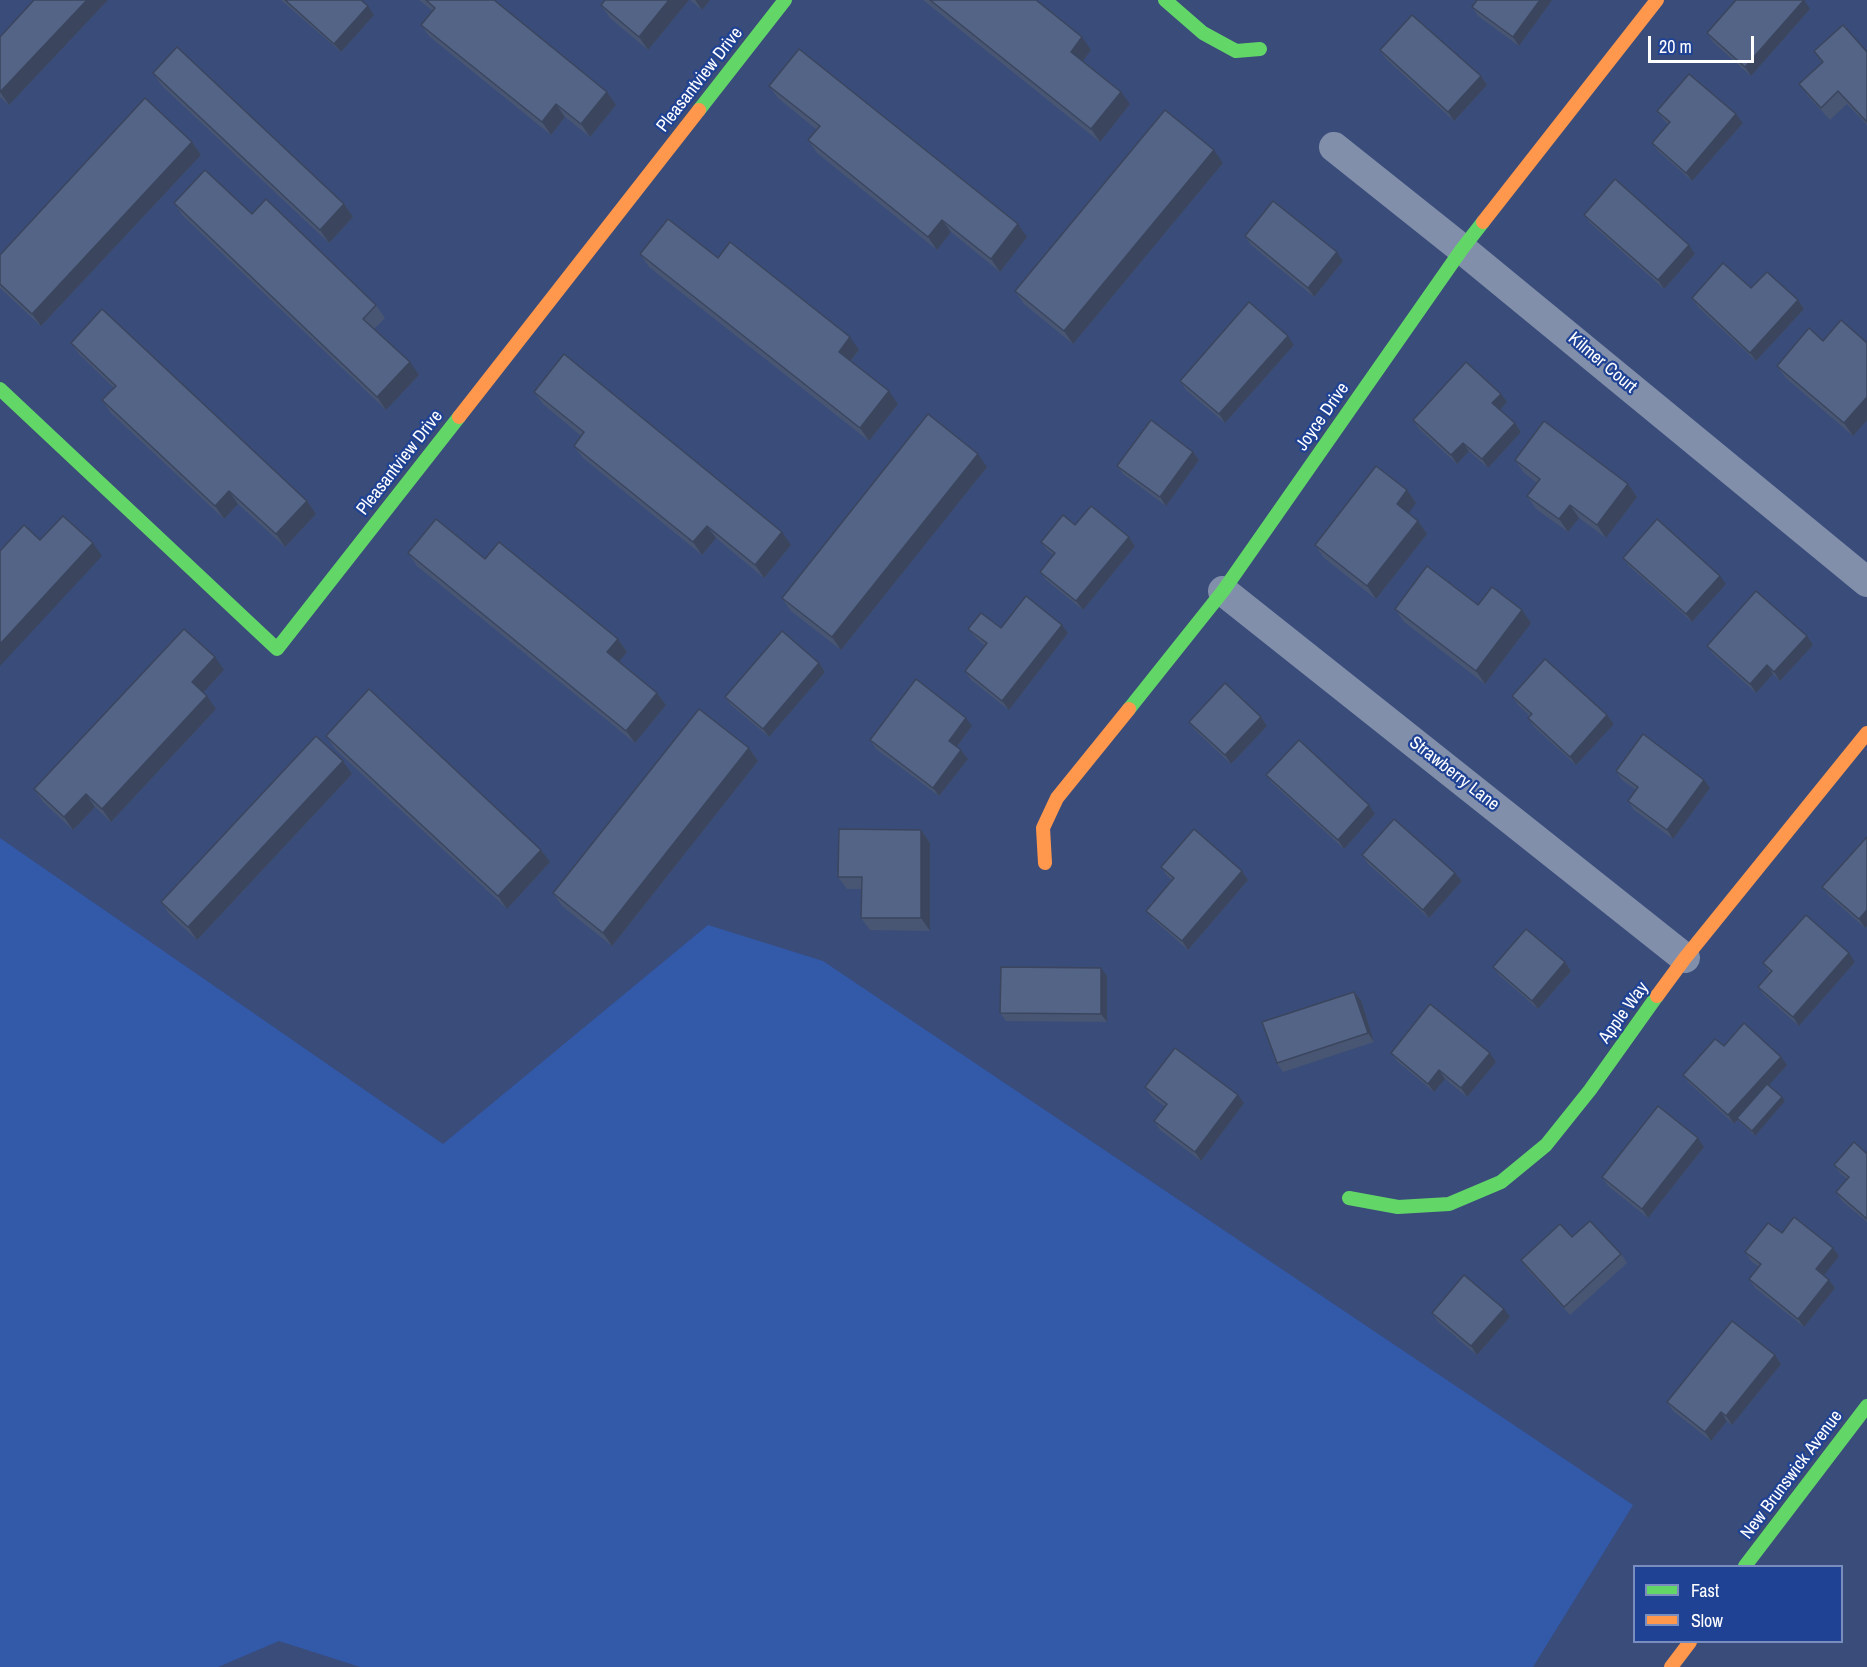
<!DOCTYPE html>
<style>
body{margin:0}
#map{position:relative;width:1867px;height:1667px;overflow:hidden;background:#3a4c79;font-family:"Archivo Narrow",sans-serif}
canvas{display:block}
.legend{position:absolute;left:1633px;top:1565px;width:210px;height:78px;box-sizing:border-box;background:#1f4294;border:2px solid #798ebf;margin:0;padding:8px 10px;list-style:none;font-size:18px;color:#fff}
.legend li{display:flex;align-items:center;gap:12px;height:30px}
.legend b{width:30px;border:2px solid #798ebf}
.scale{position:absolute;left:1648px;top:36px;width:106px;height:27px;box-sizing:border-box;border:3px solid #fff;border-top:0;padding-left:8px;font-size:18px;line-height:21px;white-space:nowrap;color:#fff;-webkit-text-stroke:4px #1f4294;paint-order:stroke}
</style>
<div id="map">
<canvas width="1867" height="1667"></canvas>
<ul class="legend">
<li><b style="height:8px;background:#63d668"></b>Fast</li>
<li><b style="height:8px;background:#ff974d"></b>Slow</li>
</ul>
<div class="scale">20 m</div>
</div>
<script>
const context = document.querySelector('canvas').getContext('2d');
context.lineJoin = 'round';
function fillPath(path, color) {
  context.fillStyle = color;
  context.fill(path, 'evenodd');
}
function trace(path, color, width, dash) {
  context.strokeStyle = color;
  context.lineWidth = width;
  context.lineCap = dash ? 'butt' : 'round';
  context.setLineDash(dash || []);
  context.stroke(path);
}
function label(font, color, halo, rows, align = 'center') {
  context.font = font + ' "Archivo Narrow",sans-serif';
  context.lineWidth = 4.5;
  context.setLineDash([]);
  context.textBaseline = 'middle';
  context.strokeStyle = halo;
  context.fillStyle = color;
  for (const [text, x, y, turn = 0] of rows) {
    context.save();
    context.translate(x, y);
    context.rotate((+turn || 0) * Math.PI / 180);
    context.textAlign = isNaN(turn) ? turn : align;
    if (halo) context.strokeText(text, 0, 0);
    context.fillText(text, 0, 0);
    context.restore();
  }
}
fillPath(new Path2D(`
 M0,838L443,1144L708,925L823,961L1633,1505L1533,1667H360L279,1641L218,1667H0Z`), '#3359a9');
trace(new Path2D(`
 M1334,147L1462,249L1867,582
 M1223,591L1685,958`), '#828fab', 30);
trace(new Path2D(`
 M1165,0L1203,33L1236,51L1260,49
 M699,110L785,0
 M0,389L277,649L459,417
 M1129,709L1223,591L1462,249L1483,222
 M1349,1198L1398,1207L1449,1204L1501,1182L1546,1145L1590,1090L1657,996
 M1745,1566L1867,1406`), '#63d668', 14);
trace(new Path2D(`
 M1483,222L1657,0
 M459,417L699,110
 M1045,863L1043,828L1057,798L1129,709
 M1657,996L1685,958L1867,733
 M1671,1667L1690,1642`), '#ff974d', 14);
fillPath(new Path2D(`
 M34,0H108L9,105L0,97V37Z
 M281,0H361L374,15L341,52Z
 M419,0H494L607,92L616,105L590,137L565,117L551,135L430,37L421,25L433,11Z
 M689,0L648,50L610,18L601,5Z
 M690,0H710L702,10Z
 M923,0H1036L1091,50L1083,61L1130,104L1100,142Z
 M1477,0H1552L1519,46L1478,16L1472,7Z
 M1810,9L1751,76L1713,42L1707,33Z
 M1380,50L1481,76L1487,85L1454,121L1386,59Z
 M1814,51L1867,52V125L1847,104L1830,120L1808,96L1799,84L1822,63Z
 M153,73L344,204L353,217L329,243L162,86Z
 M769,86L1027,237L1000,272L951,232L937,250L817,153L808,140L817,130L778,98Z
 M1657,111L1743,123L1692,181L1658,151L1652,143L1668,124L1663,119Z
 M192,142L201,155L41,326L0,288V255Z
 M1223,163L1073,344L1024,304L1015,291Z
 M174,203L252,214L376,305L385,318L374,329L419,375L386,410L183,216Z
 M1584,215L1695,254L1664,289L1590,223Z
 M1245,236L1343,261L1314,297L1251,245Z
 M640,254L718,258L859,350L851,361L898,404L869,441L649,267Z
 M1692,298L1798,300L1804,309L1756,361L1698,307Z
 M1823,341L1867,343V420L1853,436L1786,378L1777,366Z
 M71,343L307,501L316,514L285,547L238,504L224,519L111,413L102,400L114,388L80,355Z
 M1294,345L1225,423L1186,390L1180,381Z
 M534,392L791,545L764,578L716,538L702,555L583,458L574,446L581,436L543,404Z
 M1507,402L1500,410L1515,423L1521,432L1488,468L1469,451L1457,464L1419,429L1413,420Z
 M1193,452L1199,460L1166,506L1123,474L1117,466Z
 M1515,460L1628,484L1637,497L1606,538L1579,518L1568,532L1536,509L1527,496L1537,483L1524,473Z
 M987,467L841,650L791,611L782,598Z
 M1407,490L1416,503L1408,513L1418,521L1427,534L1376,599L1324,558L1315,545Z
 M1075,525L1129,537L1135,546L1083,610L1046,580L1040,572L1053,555L1047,550L1041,542Z
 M408,553L618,639L627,652L619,661L657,693L666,705L635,743L417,566Z
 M1623,558L1726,584L1692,622L1629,566Z
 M1478,605L1522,610L1531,623L1485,684L1404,622L1395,609Z
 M1001,628L1068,633L1009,710L971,680L965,671L985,646L975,637L968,629Z
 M1813,645L1780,681L1773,674L1756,693L1713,654L1707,646Z
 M819,663L825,672L769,737L731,705L725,697Z
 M224,670L203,693L216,709L111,822L95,807L73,830L43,802L34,789Z
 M1512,696L1607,715L1614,724L1576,765L1534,727L1528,718L1530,716L1518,705Z
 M1261,717L1267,726L1231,764L1195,730L1189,722Z
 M972,726L957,747L961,750L968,759L939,796L876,749L870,740Z
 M326,736L541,850L550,862L507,909L335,749Z
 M749,748L758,761L612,946L562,906L553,893Z
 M343,761L352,774L197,940L170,915L161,902Z
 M1616,771L1710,788L1673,839L1634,810L1628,801L1636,790L1622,780Z
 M1266,775L1375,814L1344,849L1272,783Z
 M921,830L930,843V931L870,930L861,918L862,889H847L838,877Z
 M1867,837V926L1865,928L1829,896L1822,887Z
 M1362,855L1455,873L1462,881L1429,918L1368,864Z
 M1161,867L1242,871L1248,880L1188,950L1153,919L1146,911L1172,880L1167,876Z
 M1565,962L1571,971L1538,1009L1499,975L1493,967Z
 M1855,962L1799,1026L1764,995L1758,987L1770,973L1763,963Z
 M1107,976V1022L1006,1021L1000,1013Z
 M1354,992L1361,1000L1374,1042L1283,1072L1277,1063Z
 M1724,1046L1787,1065L1769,1085L1785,1101L1755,1136L1738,1120L1734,1124L1689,1083L1683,1075Z
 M1391,1053H1490L1496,1062L1467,1097L1445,1079L1434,1092L1397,1061Z
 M1145,1087L1244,1103L1201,1161L1160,1130L1154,1121L1165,1107L1151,1096Z
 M1698,1138L1704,1147L1648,1218L1608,1186L1602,1177Z
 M1867,1152V1222L1842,1201L1836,1192L1847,1179L1840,1173L1834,1165L1866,1153Z
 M1782,1233L1833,1248L1839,1256L1824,1275L1829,1280L1835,1288L1804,1327L1755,1288L1749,1279L1759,1267L1751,1261L1745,1252Z
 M1572,1237L1621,1254L1627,1263L1570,1315L1527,1269L1521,1260Z
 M1432,1313L1510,1317L1477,1355L1438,1322Z
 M1775,1355L1781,1364L1732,1425L1727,1421L1711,1441L1673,1411L1667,1402Z`), '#485674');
fillPath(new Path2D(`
 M87,0H108L9,105L0,92Z
 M669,0H689L648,50L639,37Z
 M695,0H710L702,10Z
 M1540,0H1552L1519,46L1513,37Z
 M1804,0L1810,9L1751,76L1745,67Z
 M368,6L374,15L341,52L334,44Z
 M1082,37L1091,50L1080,65L1071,52Z
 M1481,76L1487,85L1454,121L1448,112Z
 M607,92L616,105L590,137L581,124Z
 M1121,92L1130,104L1100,142L1091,129Z
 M556,104L565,117L551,135L542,122Z
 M1736,114L1743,123L1692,181L1686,173Z
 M192,142L201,155L41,326L32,314Z
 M1214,150L1223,163L1073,344L1064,331Z
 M344,204L353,217L329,243L320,230Z
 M942,220L951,232L937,250L928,237Z
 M1018,224L1027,237L1000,272L991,259Z
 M1689,245L1695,254L1664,289L1658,280Z
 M1337,252L1343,261L1314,297L1308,288Z
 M1798,300L1804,309L1756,361L1750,353Z
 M1288,336L1294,345L1225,423L1219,414Z
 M850,337L859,350L848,364L839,352Z
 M410,362L419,375L386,410L377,397Z
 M889,391L898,404L869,441L860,428Z
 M1501,394L1507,402L1498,412L1492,403Z
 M1867,397V420L1853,436L1844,423Z
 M1515,423L1521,432L1488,468L1482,459Z
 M1463,443L1469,451L1457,464L1451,455Z
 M1193,452L1199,460L1166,506L1160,497Z
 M978,454L987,467L841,650L832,637Z
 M1628,484L1637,497L1606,538L1597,525Z
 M1407,490L1416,503L1406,517L1397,504Z
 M229,491L238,504L224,519L215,506Z
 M307,501L316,514L285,547L276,534Z
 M1570,505L1579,518L1568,532L1559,519Z
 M1418,521L1427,534L1376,599L1367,586Z
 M707,526L716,538L702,555L693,542Z
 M782,532L791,545L764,578L755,565Z
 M1129,537L1135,546L1083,610L1076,601Z
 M93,543L102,556L0,666V644Z
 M1720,576L1726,584L1692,622L1686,614Z
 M1522,610L1531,623L1485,684L1476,671Z
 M1062,625L1068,633L1009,710L1002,701Z
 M1807,636L1813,645L1780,681L1774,672Z
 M618,639L627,652L616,665L607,652Z
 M215,657L224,670L201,695L192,682Z
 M819,663L825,672L769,737L763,729Z
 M1767,665L1773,674L1756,693L1750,684Z
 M657,693L666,705L635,743L626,731Z
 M207,696L216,709L111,822L102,809Z
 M1607,715L1614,724L1576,765L1570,757Z
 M1261,717L1267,726L1231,764L1225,755Z
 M966,718L972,726L955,749L949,741Z
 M749,748L758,761L612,946L603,933Z
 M961,750L968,759L939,796L933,788Z
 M343,761L352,774L197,940L188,927Z
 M1704,780L1710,788L1673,839L1667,830Z
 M86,794L95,807L73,830L64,817Z
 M1369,805L1375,814L1344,849L1338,840Z
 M921,830L930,843V931L921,918Z
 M541,850L550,862L507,909L498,896Z
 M1242,871L1248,880L1188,950L1182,941Z
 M1455,873L1462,881L1429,918L1423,910Z
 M1867,910V926L1865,928L1859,919Z
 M1849,953L1855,962L1799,1026L1793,1017Z
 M1565,962L1571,971L1538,1009L1532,1001Z
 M1101,968L1107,976V1022L1101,1014Z
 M1354,992L1361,1000L1374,1042L1368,1033Z
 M1490,1053L1496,1062L1467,1097L1461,1088Z
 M1781,1057L1787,1065L1734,1124L1728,1115Z
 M1439,1070L1445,1079L1434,1092L1428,1084Z
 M1238,1095L1244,1103L1201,1161L1195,1152Z
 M1782,1097L1785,1101L1755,1136L1752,1131Z
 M1698,1138L1704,1147L1648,1218L1642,1209Z
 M1833,1248L1839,1256L1822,1278L1816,1269Z
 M1829,1280L1835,1288L1804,1327L1798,1319Z
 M1504,1309L1510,1317L1477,1355L1471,1346Z
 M1775,1355L1781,1364L1732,1425L1726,1416Z
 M1721,1412L1727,1421L1711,1441L1705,1432Z`), '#3b465e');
const building = new Path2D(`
 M34,0H87L0,92V37Z
 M285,0H361L368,6L334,44Z
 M426,0H494L607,92L581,124L556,104L542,122L421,25L435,8Z
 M605,0H669L639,37L601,5Z
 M930,0H1036L1082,37L1071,52L1121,92L1091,129Z
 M1477,0H1540L1513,37L1472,7Z
 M1736,0H1804L1745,67L1707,33Z
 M1412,15L1481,76L1448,112L1380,50Z
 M1843,25L1867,52V122L1838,91L1821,108L1799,84L1823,62L1814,51Z
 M177,47L344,204L320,230L153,73Z
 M799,49L1018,224L991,259L942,220L928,237L808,140L820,126L769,86Z
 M1689,74L1736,114L1686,173L1652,143L1670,122L1657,111Z
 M145,98L192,142L32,314L0,284V255Z
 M1165,110L1214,150L1064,331L1015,291Z
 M205,170L252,214L266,199L376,305L363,319L410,362L377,397L174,203Z
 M1615,179L1689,245L1658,280L1584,215Z
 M1273,201L1337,252L1308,288L1245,236Z
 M668,219L718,258L730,242L850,337L839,352L889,391L860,428L640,254Z
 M1723,263L1751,288L1767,272L1798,300L1750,353L1692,298Z
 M1249,302L1288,336L1219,414L1180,381Z
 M102,309L307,501L276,534L229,491L215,506L102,400L116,386L71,343Z
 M1841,320L1867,343V397L1844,423L1777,366L1809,328L1823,341Z
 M564,354L782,532L755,565L707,526L693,542L574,446L584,432L534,392Z
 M1466,362L1501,394L1492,403L1515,423L1482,459L1463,443L1451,455L1413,420Z
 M928,414L978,454L832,637L782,598Z
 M1151,420L1193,452L1160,497L1117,466Z
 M1544,421L1628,484L1597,525L1570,505L1559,519L1527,496L1540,479L1515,460Z
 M1376,466L1407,490L1397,504L1418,521L1367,586L1315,545Z
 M1091,506L1129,537L1076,601L1040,572L1055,553L1041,542L1063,515L1075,525Z
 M63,516L93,543L0,644V551L24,525L40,540Z
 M436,519L485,559L499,542L618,639L607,652L657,693L626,731L408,553Z
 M1657,519L1720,576L1686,614L1623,558Z
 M1427,566L1478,605L1492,587L1522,610L1476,671L1395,609Z
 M1756,591L1807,636L1774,672L1767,665L1750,684L1707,646Z
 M1026,596L1062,625L1002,701L965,671L987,643L968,629L981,613L1001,628Z
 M184,629L215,657L192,682L207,696L102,809L86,794L64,817L34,789Z
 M782,631L819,663L763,729L725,697Z
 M1545,659L1607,715L1570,757L1528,718L1532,714L1512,696Z
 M916,679L966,718L949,741L961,750L933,788L870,740Z
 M1225,683L1261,717L1225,755L1189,722Z
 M369,689L541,850L498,896L326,736Z
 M699,709L749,748L603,933L553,893Z
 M1643,734L1704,780L1667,830L1628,801L1638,787L1616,771Z
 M316,736L343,761L188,927L161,902Z
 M1299,740L1369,805L1338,840L1266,775Z
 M1394,819L1455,873L1423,910L1362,855Z
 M839,829L921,830V918H861L862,877H838Z
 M1194,829L1242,871L1182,941L1146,911L1174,878L1161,867Z
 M1867,837V910L1859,919L1822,887Z
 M1806,915L1849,953L1793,1017L1758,987L1772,971L1763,963Z
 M1526,929L1565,962L1532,1001L1493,967Z
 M1001,967L1101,968V1014L1000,1013Z
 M1354,992L1368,1033L1277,1063L1262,1022Z
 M1430,1004L1490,1053L1461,1088L1439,1070L1428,1084L1391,1053Z
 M1744,1023L1781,1057L1728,1115L1683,1075L1715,1039L1724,1046Z
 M1175,1048L1238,1095L1195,1152L1154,1121L1167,1104L1145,1087Z
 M1767,1084L1782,1097L1752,1131L1737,1118Z
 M1658,1106L1698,1138L1642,1209L1602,1177Z
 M1854,1142L1866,1153L1867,1152V1219L1836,1192L1849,1177L1834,1165Z
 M1794,1217L1833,1248L1816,1269L1829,1280L1798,1319L1749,1279L1761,1264L1745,1252L1768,1223L1782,1233Z
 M1590,1221L1621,1254L1564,1307L1521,1260L1560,1224L1572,1237Z
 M1464,1275L1504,1309L1471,1346L1432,1313Z
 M1732,1321L1775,1355L1726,1416L1721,1412L1705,1432L1667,1402Z`);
fillPath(building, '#546487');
trace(building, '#3b465e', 1.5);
label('18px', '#fff', '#1f4294', [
 ["Pleasantview Drive",700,80,-52],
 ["Kilmer Court",1602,363,40],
 ["Joyce Drive",1323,417,-55],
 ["Pleasantview Drive",400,463,-52],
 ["Strawberry Lane",1454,774,38],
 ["Apple Way",1624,1013,-54],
 ["New Brunswick Avenue",1792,1475,-53]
]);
</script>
